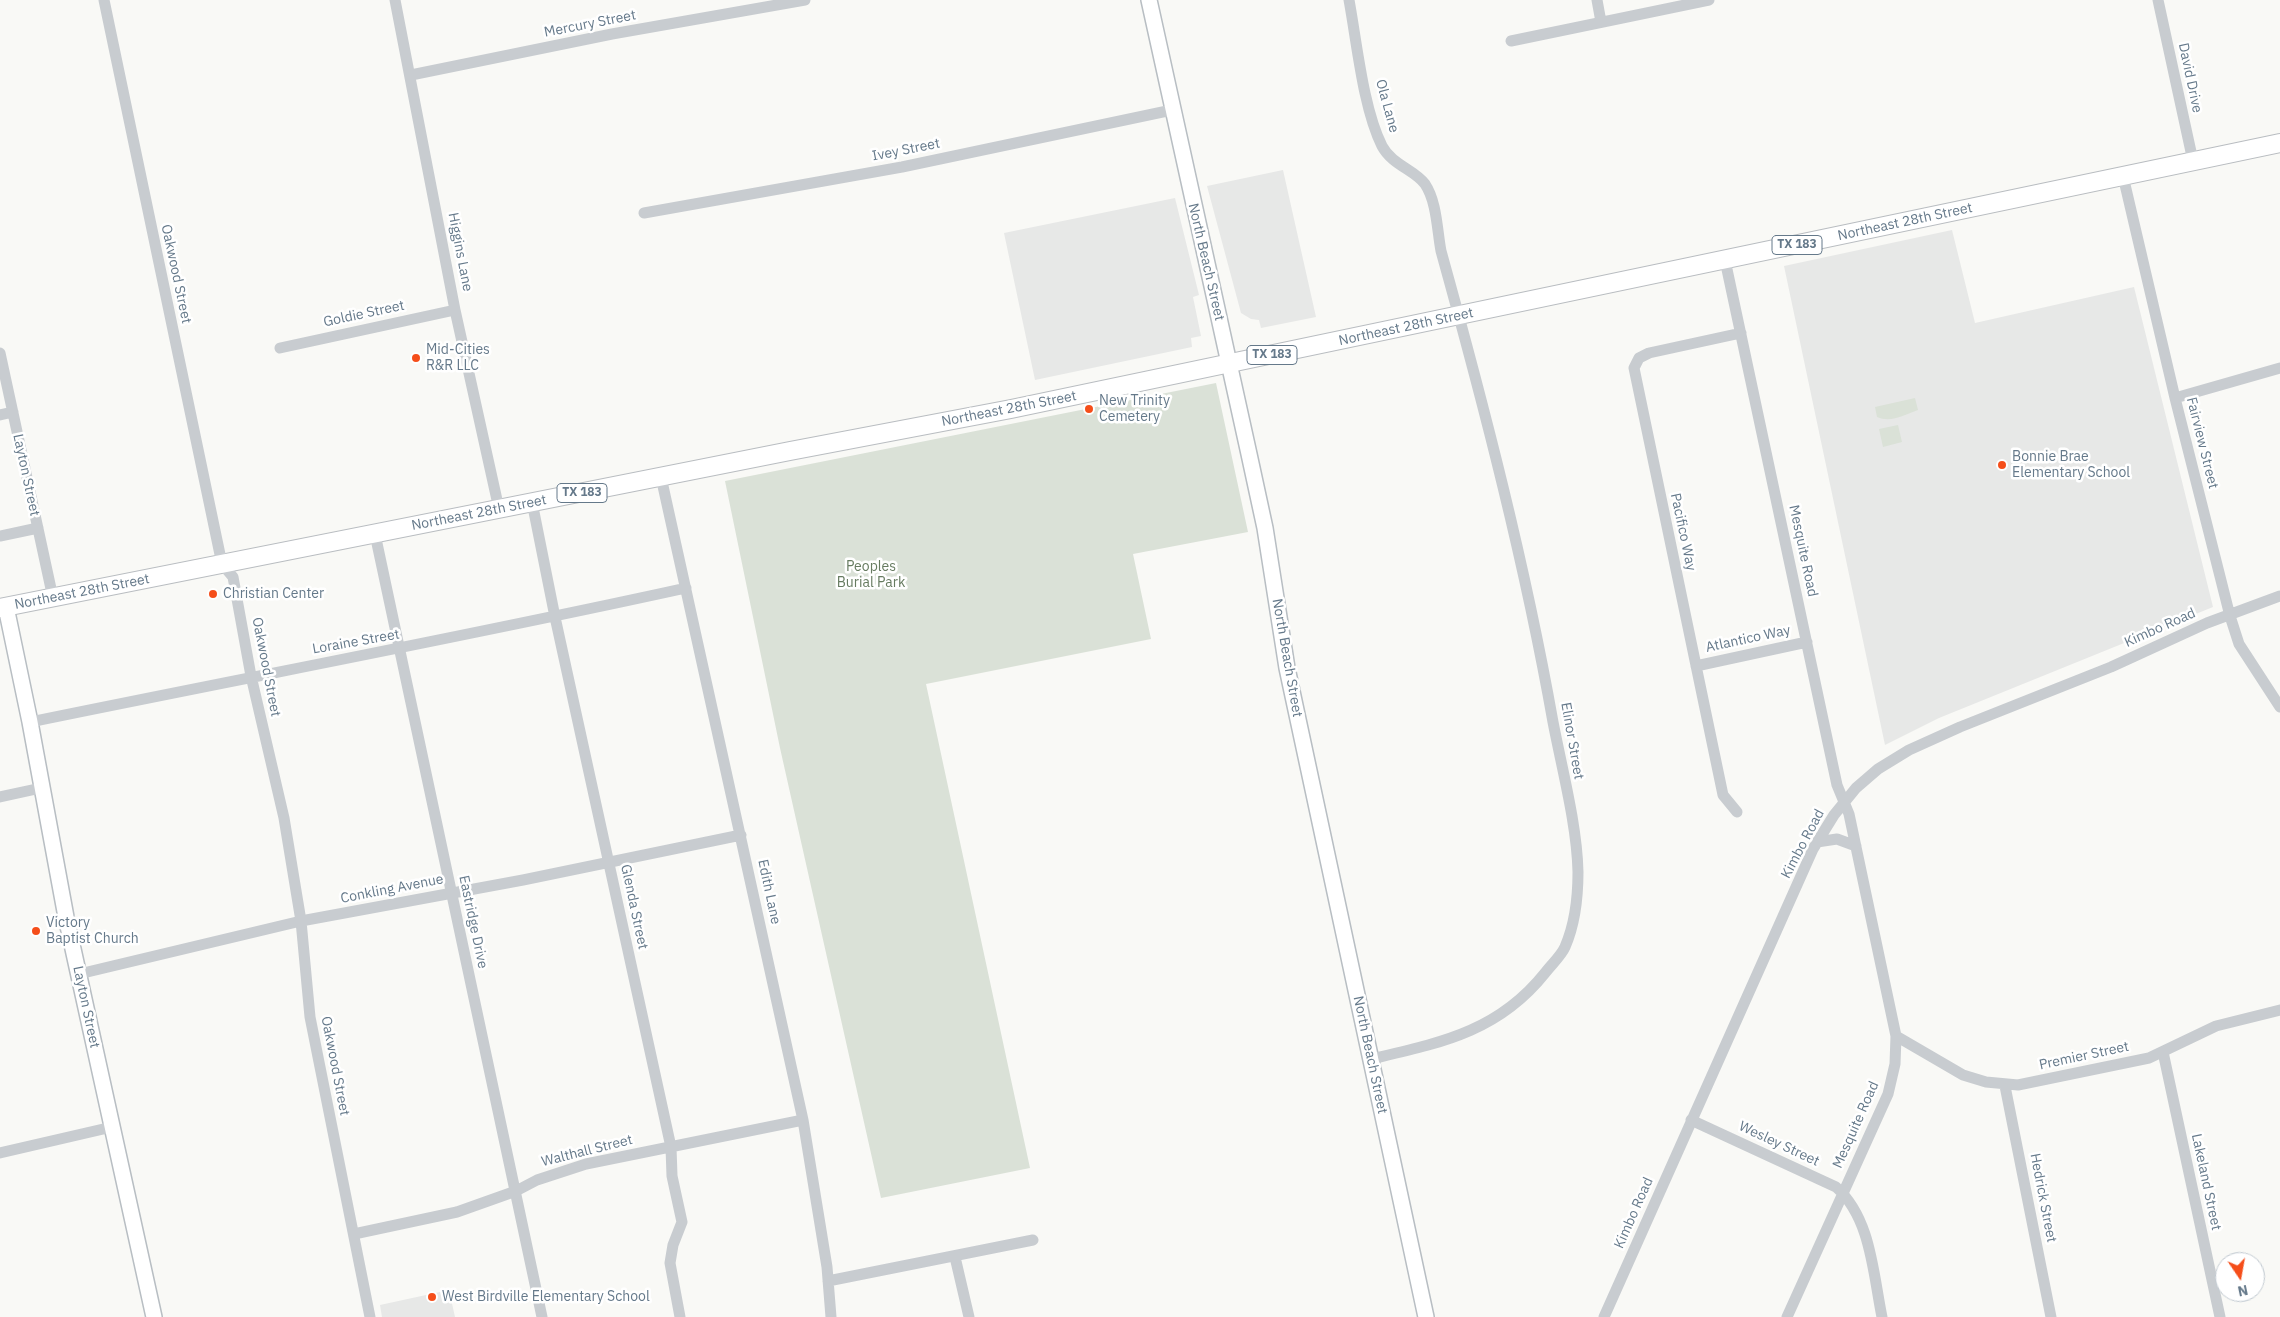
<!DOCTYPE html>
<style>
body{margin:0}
#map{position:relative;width:2280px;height:1317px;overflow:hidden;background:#f9f9f6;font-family:"IBM Plex Sans",sans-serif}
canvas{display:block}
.north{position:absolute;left:2215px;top:1252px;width:50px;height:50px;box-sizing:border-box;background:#fff;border:1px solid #c1c9d0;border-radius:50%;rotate:168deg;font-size:14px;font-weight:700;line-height:20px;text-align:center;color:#65798a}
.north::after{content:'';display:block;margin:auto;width:18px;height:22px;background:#f54e1a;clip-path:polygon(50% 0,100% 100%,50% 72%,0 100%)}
</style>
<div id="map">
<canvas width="2280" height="1317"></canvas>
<div class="north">N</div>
</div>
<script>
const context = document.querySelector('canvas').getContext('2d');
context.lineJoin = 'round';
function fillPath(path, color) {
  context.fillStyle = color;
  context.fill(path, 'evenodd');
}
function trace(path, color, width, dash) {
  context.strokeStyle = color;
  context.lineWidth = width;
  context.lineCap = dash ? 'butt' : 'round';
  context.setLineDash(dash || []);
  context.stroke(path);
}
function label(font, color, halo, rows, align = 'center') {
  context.font = font + ' "IBM Plex Sans",sans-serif';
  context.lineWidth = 5;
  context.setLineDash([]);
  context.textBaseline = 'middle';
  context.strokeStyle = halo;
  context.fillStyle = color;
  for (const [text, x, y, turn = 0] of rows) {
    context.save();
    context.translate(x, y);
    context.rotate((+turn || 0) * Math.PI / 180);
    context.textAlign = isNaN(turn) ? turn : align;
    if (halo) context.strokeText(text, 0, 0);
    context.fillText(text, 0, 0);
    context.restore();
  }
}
fillPath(new Path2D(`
 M1283,170L1316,317L1261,328L1259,320L1251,319L1241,313L1207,186Z
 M1175,198L1199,295L1193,297L1201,336L1191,338L1192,347L1035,380L1004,233Z
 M1952,230L1975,323L2134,287L2213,607L1939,718L1885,745L1784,266Z
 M449,1290L455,1317H382L380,1305Z`), '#e7e8e7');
fillPath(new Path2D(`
 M1216,383L1248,532L1133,554L1151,639L926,684L1030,1168L881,1198L780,748L725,481Z
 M1915,398L1918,410C1904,415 1891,423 1877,417L1875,407Z
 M1898,425L1902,442L1883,447L1879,429Z`), '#dae1d7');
const secondary = new Path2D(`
 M1149,0L1249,454L1265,528L1287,668L1426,1317
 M6,607L30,722L66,917L154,1317`);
const primary = new Path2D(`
 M0,608L790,451L1011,409L2280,143`);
trace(secondary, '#b8bec3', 18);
trace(primary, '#b9bdc1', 20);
trace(new Path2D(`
 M104,0L222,564L233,577L251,676L284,818L301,921L310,1017L370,1317
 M395,0L455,310L499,509
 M1349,0C1357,43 1363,108 1382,146C1392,165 1415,170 1425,184C1437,202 1437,230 1441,251C1484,406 1525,564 1553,722C1562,769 1577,825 1578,872C1578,897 1575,924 1565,947C1561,956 1551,965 1545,973C1498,1032 1440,1043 1371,1059
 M1597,0L1601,22
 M2158,0L2193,161
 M1511,41L1709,0
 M411,75L612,34L805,0
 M2123,176L2175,398L2230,616L2239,644L2280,707
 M644,213L902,167L1172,110
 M1725,260L1837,785L1849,814L1896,1036L1895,1064L1888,1094L1787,1317
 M280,348L455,310
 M0,353L53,598
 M2175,398L2280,368
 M0,415L13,412
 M661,477L803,1120L827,1267L831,1317
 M532,502L555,617L671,1147L672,1176L682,1222L673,1245L670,1263L680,1317
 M375,534L542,1317
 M0,536L38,528
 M1696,666L1807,642
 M30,722C249,677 468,636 686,588
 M0,797L41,788
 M1737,812L1723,795L1634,368L1639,358L1649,353L1741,333
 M1817,842L1837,839L1856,846
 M79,974L301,921L523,880L741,835
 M1896,1036L1963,1075L1986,1082L2018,1085L2149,1058L2216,1026L2280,1010
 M2163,1052L2220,1317
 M2005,1086L2051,1317
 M1691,1120L1836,1187C1871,1218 1873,1273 1882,1317
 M0,1153L112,1127
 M354,1234L457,1212L516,1191L537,1180L586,1164L803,1120
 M955,1257L969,1317
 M828,1281L1033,1240
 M1604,1317L1813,849L1834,815L1856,788L1878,769L1909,750L1960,727L2111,667L2207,623L2280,596`), '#c8ccd0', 11);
trace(secondary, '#fff', 15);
trace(primary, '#fff', 18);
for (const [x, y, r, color] of [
 [416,358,5,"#f54e1a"],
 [1089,409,5,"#f54e1a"],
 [2002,465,5,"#f54e1a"],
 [213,594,5,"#f54e1a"],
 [36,931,5,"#f54e1a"],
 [432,1297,5,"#f54e1a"]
]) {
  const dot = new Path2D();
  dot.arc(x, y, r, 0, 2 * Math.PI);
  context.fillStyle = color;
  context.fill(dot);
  trace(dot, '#fff', 2);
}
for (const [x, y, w] of [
 [1797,245,50],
 [1272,355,50],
 [582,493,50]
]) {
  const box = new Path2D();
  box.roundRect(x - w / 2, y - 9.5, w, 19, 4);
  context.fillStyle = '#fff';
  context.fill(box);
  trace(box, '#65798a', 1);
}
label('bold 12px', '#65798a', null, [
 ["TX 183",1797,245],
 ["TX 183",1272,355],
 ["TX 183",582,493]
]);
label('14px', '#65798a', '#fff', [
 ["Mercury Street",590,24,-11],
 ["David Drive",2190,78,78],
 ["Ola Lane",1387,106,75],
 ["Ivey Street",906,150,-11],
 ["Northeast 28th Street",1905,222,-12],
 ["Higgins Lane",460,252,79],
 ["North Beach Street",1206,262,77],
 ["Oakwood Street",176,274,78],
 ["Goldie Street",364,314,-12],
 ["Northeast 28th Street",1406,327,-12],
 ["Northeast 28th Street",1009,409,-11],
 ["Fairview Street",2202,443,76],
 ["Layton Street",26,475,78],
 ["Northeast 28th Street",479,513,-11],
 ["Pacifico Way",1683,532,78],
 ["Mesquite Road",1803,551,78],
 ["Northeast 28th Street",82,592,-11],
 ["Kimbo Road",2160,628,-24],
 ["Atlantico Way",1748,639,-12],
 ["Loraine Street",356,642,-10],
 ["North Beach Street",1287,658,80],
 ["Oakwood Street",266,667,79],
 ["Elinor Street",1572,741,80],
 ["Kimbo Road",1803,844,-62],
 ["Conkling Avenue",392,889,-11],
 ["Edith Lane",769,892,78],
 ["Glenda Street",634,907,78],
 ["Eastridge Drive",473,922,78],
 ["Layton Street",86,1007,78],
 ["North Beach Street",1370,1055,78],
 ["Premier Street",2084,1056,-12],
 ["Oakwood Street",335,1066,79],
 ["Mesquite Road",1856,1125,-66],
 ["Wesley Street",1779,1144,25],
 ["Walthall Street",587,1151,-14],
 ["Lakeland Street",2206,1182,78],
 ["Hedrick Street",2043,1198,79],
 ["Kimbo Road",1634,1213,-66]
]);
label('14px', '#65798a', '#fff', [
 ["Mid-Cities",426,350],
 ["R&R LLC",426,366],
 ["New Trinity",1099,401],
 ["Cemetery",1099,417],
 ["Bonnie Brae",2012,457],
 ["Elementary School",2012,473],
 ["Christian Center",223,594],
 ["Victory",46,923],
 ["Baptist Church",46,939],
 ["West Birdville Elementary School",442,1297]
], 'left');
label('14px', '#667b60', '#fff', [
 ["Peoples",871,567],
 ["Burial Park",871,583]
]);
</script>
